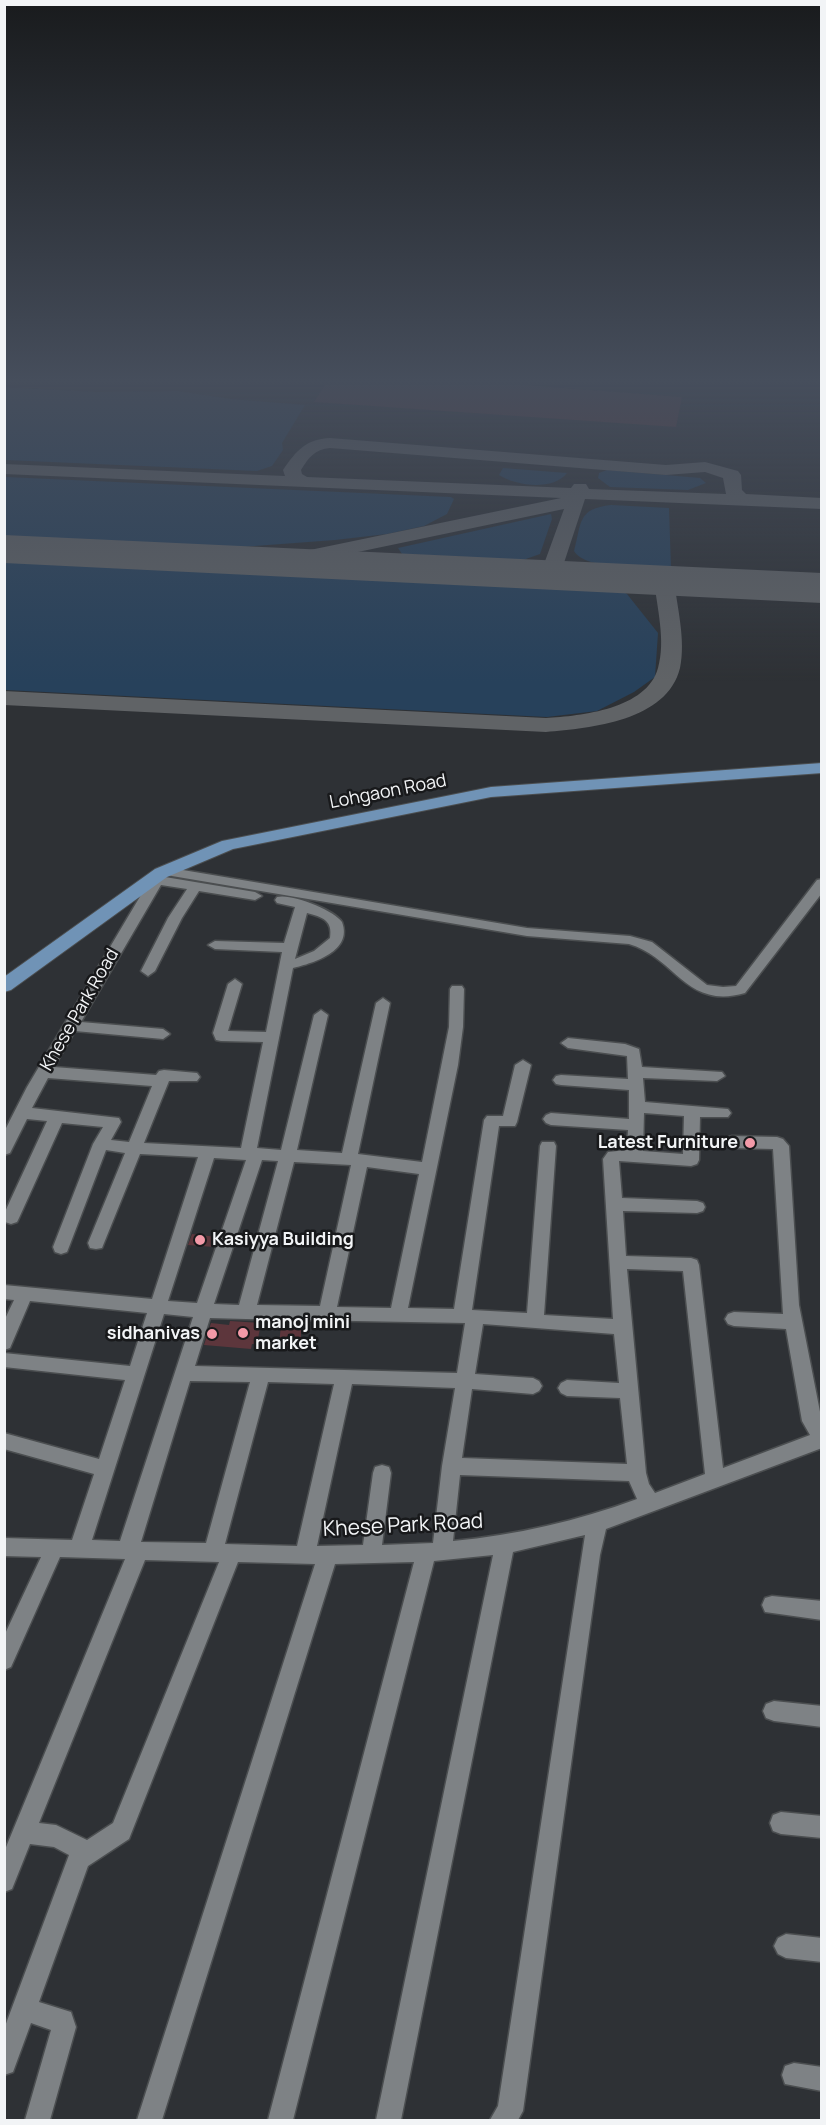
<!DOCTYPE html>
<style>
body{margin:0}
#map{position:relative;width:826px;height:2125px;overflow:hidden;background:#2e3135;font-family:Manrope,sans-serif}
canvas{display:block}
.frame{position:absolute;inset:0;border:6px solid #f2f4f6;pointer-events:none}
</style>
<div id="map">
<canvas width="826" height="2125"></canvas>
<div class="frame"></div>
</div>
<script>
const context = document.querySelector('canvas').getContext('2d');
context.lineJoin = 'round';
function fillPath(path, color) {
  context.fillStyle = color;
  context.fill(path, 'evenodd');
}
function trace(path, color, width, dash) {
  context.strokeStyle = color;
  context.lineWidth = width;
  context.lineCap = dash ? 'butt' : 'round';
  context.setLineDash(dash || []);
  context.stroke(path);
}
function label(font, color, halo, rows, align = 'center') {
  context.font = font + ' Manrope,sans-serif';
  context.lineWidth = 5;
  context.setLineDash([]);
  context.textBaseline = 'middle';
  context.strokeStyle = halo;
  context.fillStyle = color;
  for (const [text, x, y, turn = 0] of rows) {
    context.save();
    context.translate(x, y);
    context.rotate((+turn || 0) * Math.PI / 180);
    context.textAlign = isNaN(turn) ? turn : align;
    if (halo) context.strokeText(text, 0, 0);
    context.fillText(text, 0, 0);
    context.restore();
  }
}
fillPath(new Path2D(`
 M5,387L96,392L178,391L231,399L305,405L282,443L283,450L272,466L257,471L5,460Z
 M503,468L567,473C553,491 516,486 499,475Z
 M607,470L700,478L706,483L688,490L610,487L598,478L599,473Z
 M5,477L451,497L454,499L447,514L424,526L387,534L335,540L241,547L5,536Z
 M611,505L669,508L671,568C649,567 586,571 574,551C582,522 577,509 611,505Z
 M551,514L552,519L540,554L523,560L402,554L398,548Z
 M4,559L615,587L627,594L658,633L655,677L634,692L597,711L547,717L5,690Z`), '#27415b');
fillPath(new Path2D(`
 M330,438L666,465L705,462L738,471L741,475L742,490L746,494L822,498V509L585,499L560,575L557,579H543L540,575L564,509L281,568L274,566L271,562L274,558L281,556L561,498L4,474V464L285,476L283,470C296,451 306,439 330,438ZM330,448L666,475L705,472L723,478L726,494L589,489L586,484H574L571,488L307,477L302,474L301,470C308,458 315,449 330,448Z
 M664,574L671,576L674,580C677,607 686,640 680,668C667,721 591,728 546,732L4,705V691L546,718C581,716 647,709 658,668C666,641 657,608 654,580L657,576Z`), '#606366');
fillPath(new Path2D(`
 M4,535L822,573V603L4,563Z`), '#606366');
fillPath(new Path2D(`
 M325,385H525L682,397L676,427L314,402Z
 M192,1234L217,1237L214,1247L188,1245Z
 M230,1321L261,1323L257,1344H252L251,1349L204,1345L211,1323L229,1325Z
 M281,1324H302L300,1346H279Z`), '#5d363c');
const minor = new Path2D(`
 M165,867L527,928L630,936L652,942L707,985L723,987L736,986L817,880L822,879V893L745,993C686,1010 676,958 629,944L527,936L166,875L165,877L255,892L262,896L255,900L199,891L182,918L155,971L148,976L141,971L168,918L187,889L161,885L81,1022L163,1029L170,1034L163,1039L75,1031L54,1067L156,1075L159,1071L164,1070L197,1073L200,1077L197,1081H169L144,1143L241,1148L263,1042L221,1041L216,1040L213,1033L228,984L235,979L242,984L228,1031L266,1032L282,952L215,949L208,945L215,941L284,943L295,907L277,903L275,900L277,897C291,893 334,910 342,922C353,951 314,963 293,968L257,1148L281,1150L314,1015L321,1010L328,1015L297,1150L342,1153L376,1003L383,998L390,1003L358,1154L422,1162L449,1027L450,989L452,986H462L464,989L463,1027L458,1065L408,1308L454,1309L484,1120L487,1116H503L515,1065L523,1060L531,1065L517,1122L515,1126H499L472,1310L527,1313L540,1146L542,1142H554L556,1146L544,1315L613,1319L603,1159L608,1152L627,1150L628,1130L551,1125L546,1123L543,1119L546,1115L551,1113L629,1119V1090L561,1085L556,1084L553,1080L556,1076L561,1075L628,1079L627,1056L568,1048L561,1043L568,1038L625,1044L639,1049L642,1067L722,1072L725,1076L717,1081L643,1078L645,1102L728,1109L731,1113L728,1117H700L699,1160L697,1164L691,1166L619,1161L622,1198L697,1201L703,1203L705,1207L703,1211L697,1213L623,1211L626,1256L691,1258L697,1260L699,1265L723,1468L810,1435L802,1421L786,1329L734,1326L728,1324L725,1319L728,1314L734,1312L783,1314L773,1149L732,1148L726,1146L724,1142L726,1138L732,1136L777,1137L783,1139L789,1146L799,1305L822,1422V1448L606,1529L600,1555L523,2111L518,2120H490L498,2106L585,1535L513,1552L401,2120H376L493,1555L434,1561L293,2120H268L414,1562L335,1564L162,2120H137L315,1564L238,1562L129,1839L88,1866L39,2002L71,2012L76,2027L50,2120H25L51,2030L31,2023L13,2072L4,2075V2029L69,1855L54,1847L30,1844L12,1889L4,1892V1852L125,1559L60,1557L11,1667L4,1670V1636L41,1557L4,1556V1538L72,1540L94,1474L4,1449V1433L99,1459L125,1380L4,1367V1353L130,1366L147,1313L30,1301L10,1348L4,1350V1321L14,1300L4,1299V1285L152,1299L198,1157L140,1154L104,1243L102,1248L96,1249L90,1248L88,1243L125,1153L106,1150L69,1247L67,1252L61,1254L55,1252L53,1247L93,1144L103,1127L62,1123L19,1218L17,1222L11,1224L5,1222L4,1214L47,1121L27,1119L10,1153L4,1155V1132L27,1087L154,873ZM307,913C322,917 333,920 330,938L314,951L295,959ZM48,1078L152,1086L129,1142L111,1140L121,1122L119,1118L32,1108ZM644,1113L684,1116L683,1154L643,1151ZM214,1158L246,1160L197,1303L168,1301ZM262,1160L278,1161L239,1305L214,1304ZM294,1162L351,1165L320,1306L257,1305ZM367,1167L419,1174L391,1308L337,1307ZM627,1269L683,1271L705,1474L655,1493L649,1484L646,1473ZM164,1314L193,1317L120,1541L92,1540ZM210,1318L246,1319L465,1323L457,1373L195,1366ZM483,1324L614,1334L619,1383L567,1380L561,1383L558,1388L561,1393L567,1396L620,1398L627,1464L462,1458L472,1389L533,1394L539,1391L542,1386L539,1381L533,1378L475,1374ZM190,1381L250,1382L206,1543L141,1542ZM268,1382L334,1384L297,1546L225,1544ZM352,1384L455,1388L442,1466L433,1543L382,1545L391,1473L389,1467L382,1465L375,1467L373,1473L363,1545L317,1546ZM460,1475L629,1481L637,1499C577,1521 516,1535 453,1541ZM145,1560L219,1562L113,1823L87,1840L56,1825L39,1823Z
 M772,1596L822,1601V1620L765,1612L762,1605L765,1598Z
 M774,1701L822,1706V1727L774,1721L766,1718L763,1711L766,1704Z
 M781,1812L822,1816V1838L781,1834L773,1831L770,1823L773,1815Z
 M786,1934L822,1938V1962L786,1958L778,1954L774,1946L778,1938Z
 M794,2063L822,2067V2091L785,2084L782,2075L785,2066Z`);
const major = new Path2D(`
 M822,763V773L491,797L233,849L167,877L11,990L4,992V977L155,869L222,841L491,787Z`);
trace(minor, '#4b4e50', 3);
trace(major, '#4b4e50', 2);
fillPath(minor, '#7e8285');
fillPath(major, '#7093b6');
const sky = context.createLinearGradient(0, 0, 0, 682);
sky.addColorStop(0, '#191b1d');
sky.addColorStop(0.56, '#464e5c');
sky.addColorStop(1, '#464e5c00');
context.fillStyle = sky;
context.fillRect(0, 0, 826, 682);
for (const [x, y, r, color] of [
 [750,1143,6,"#f39aa8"],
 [200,1240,6,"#f39aa8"],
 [243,1333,6,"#f39aa8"],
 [212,1334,6,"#f39aa8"]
]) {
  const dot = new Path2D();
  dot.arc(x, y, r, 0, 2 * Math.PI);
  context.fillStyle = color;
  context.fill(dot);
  trace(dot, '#18191b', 2);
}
label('18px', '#f2f4f6', '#18191b', [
 ["Lohgaon Road",388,792,-11],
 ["Khese Park Road",80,1010,-60]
]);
label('bold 18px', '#f2f4f6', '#18191b', [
 ["Latest Furniture",738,1143],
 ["Kasiyya Building",212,1240,"left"],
 ["manoj mini",255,1323,"left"],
 ["market",255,1344,"left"],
 ["sidhanivas",200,1334]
], 'right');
label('21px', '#f2f4f6', '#18191b', [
 ["Khese Park Road",403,1526,-3]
]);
</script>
